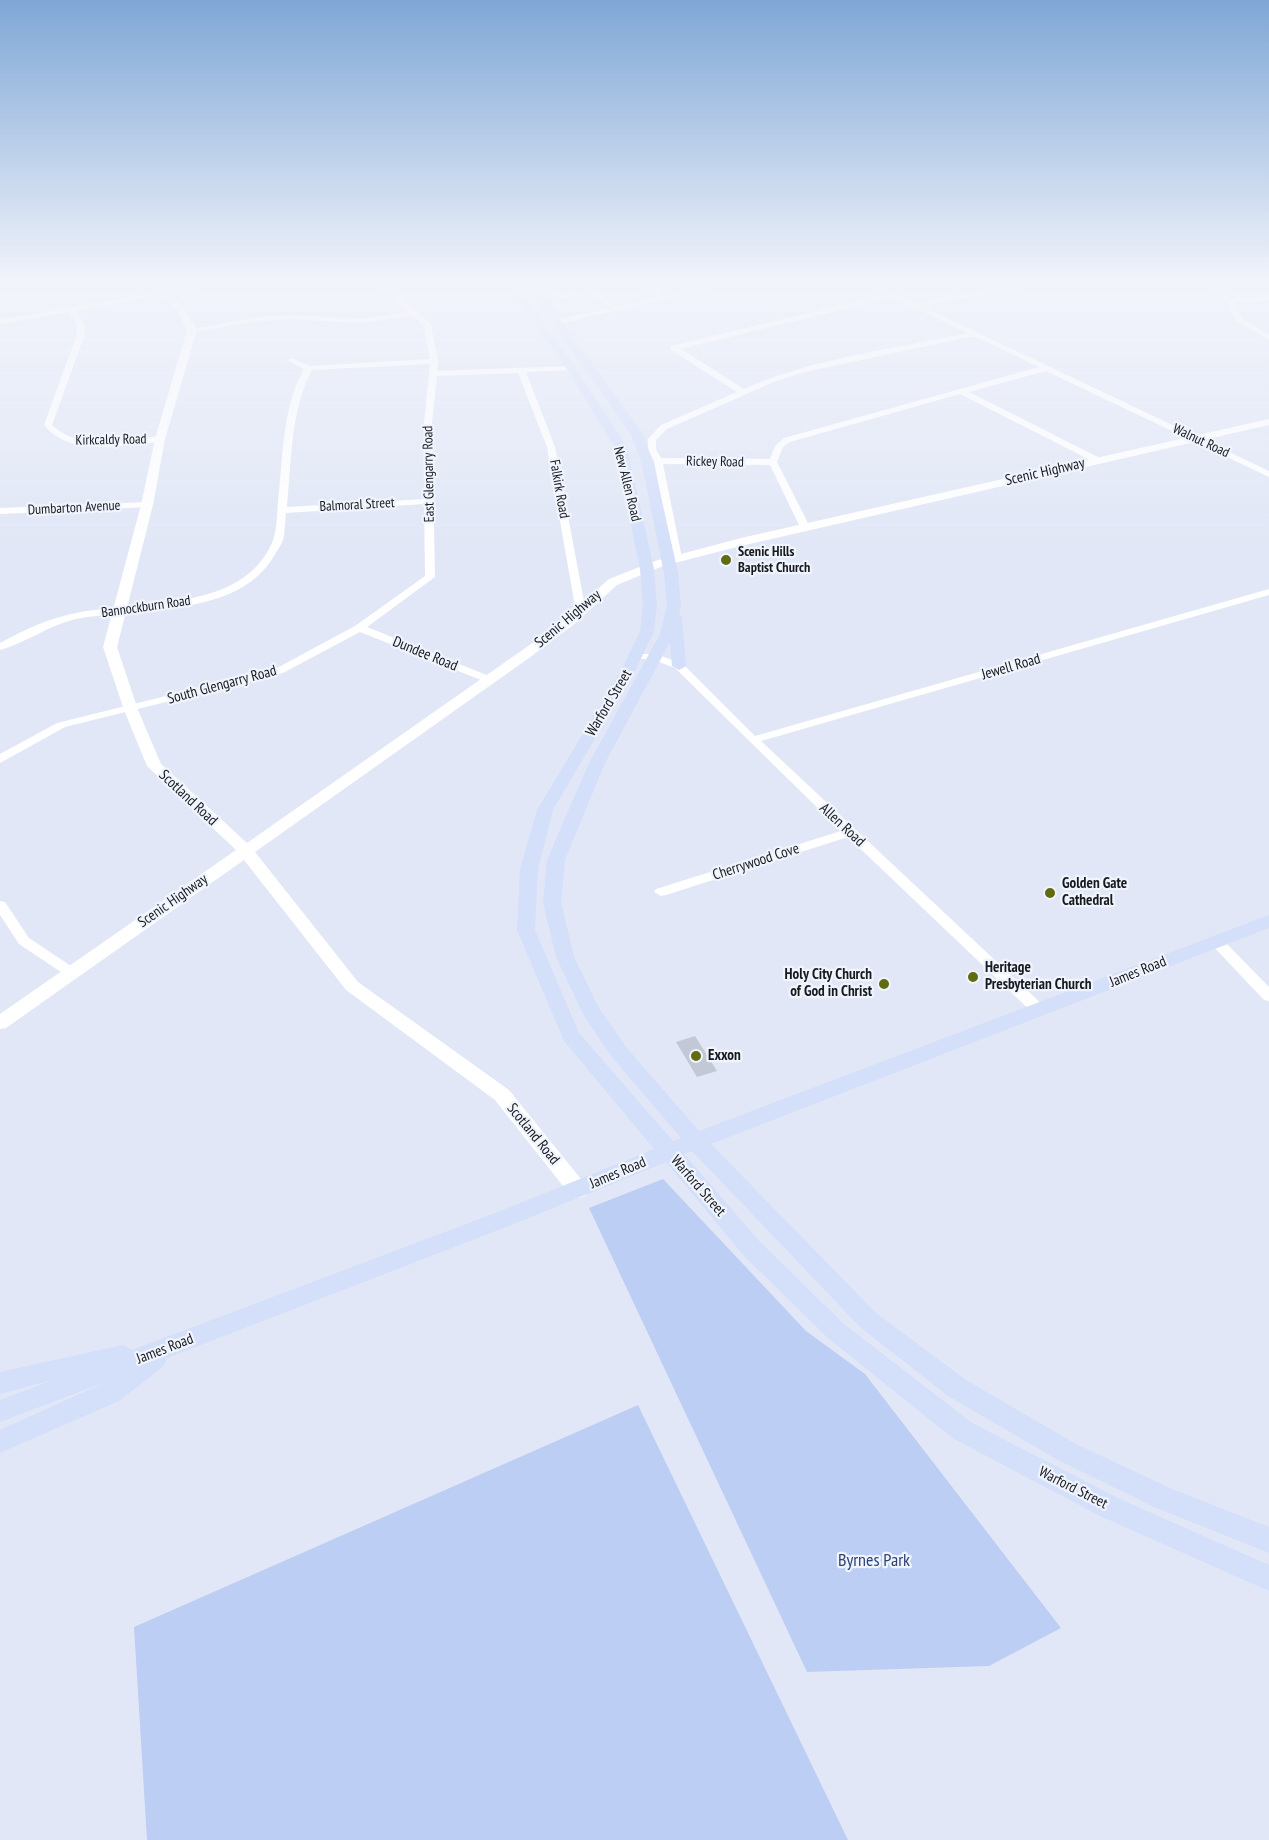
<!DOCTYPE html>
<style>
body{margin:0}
canvas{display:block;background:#e1e7f6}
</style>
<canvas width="1269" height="1840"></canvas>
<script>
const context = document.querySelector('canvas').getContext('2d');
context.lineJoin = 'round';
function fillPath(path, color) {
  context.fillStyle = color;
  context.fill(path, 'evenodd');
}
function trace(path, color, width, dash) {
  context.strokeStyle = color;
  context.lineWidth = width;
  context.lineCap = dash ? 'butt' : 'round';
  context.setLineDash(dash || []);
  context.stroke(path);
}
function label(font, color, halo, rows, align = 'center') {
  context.font = font + ' "PT Sans Narrow",sans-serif';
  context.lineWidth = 4.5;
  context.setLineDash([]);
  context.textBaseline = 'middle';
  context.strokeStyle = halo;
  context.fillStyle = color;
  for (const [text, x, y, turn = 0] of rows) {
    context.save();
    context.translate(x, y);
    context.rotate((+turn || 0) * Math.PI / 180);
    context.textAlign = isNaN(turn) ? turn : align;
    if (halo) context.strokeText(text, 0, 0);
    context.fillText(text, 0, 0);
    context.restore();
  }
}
fillPath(new Path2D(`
 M663,1179L806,1331L865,1374L1061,1628L989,1666L807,1672L589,1208Z
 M638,1405L848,1840H147L134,1627Z`), '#bdcef5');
fillPath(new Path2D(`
 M695,1036L717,1071L697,1077L676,1042Z`), '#c2c8d6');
fillPath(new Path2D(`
 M0,285H8L0,288Z
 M156,285H163L169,293L76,311L85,325L84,337L52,425C80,452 125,440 160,436L164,439L160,442C122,445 71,458 44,425L76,337L77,325L69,312L0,324V320L160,292Z
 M377,285H385L431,324L438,361L437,371L571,366L575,368L571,370L526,372L555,447L586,612L585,614L581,615L576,612L547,447L518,373L437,376L432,423L435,577L367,627L494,678V682H486L360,632L283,673L65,727L0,763V754L57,723L275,669L355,626L425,576L424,504L286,513C285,521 285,532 283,540C281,545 277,551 274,556C238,618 138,607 76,619C49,625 26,643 0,650V643C24,630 49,618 76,613C139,600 241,613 272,543C277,531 277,514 278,502C283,459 282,407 304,369L287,360L291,358L310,366L430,359L423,325L412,316L361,323L294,319L258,321L192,332L188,330L258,317L294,315L361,319L408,312ZM430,364L424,423V499L287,507C291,465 291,407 312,370Z
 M540,285H547C562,302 581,286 598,293C605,296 613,302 619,306L657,298L644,285H652L664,296L713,285H727L558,324L554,322L555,320L612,308C606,305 600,299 595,297C574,290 559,310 540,285Z
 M870,285H879L918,304L951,296L1028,285H1048L951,300L924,307L1269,471V477L1046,371L969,392L1100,458V462H1094L960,394L790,442L783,447L777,462L810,527L805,530L800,527L770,465L663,464L682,558L681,560H673L654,461L648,449V439L661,425L737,392L671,350V346L887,294ZM893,297L967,333C893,349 814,358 744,389L681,349ZM974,336L1039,367L784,438L775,446L770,459L661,458L656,449V440L667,429L776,381L805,372Z
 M1203,285H1211L1232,298L1269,297V301L1235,302L1242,318L1269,335V340L1236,321L1227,301Z
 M147,502L150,503V507L0,514V508Z
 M1269,589V595L761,741L1045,1007L1047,1011L1045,1015H1035L848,837L666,895L661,896L654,892L656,889L841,831L675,668L654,660L633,658V654H656L683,664L755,736Z
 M0,901L5,902L29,938L77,970L79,973L77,976H67L19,944L0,915Z
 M1216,936L1221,938L1269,987V1001L1264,1000L1211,944L1209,941Z`), '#fff');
fillPath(new Path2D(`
 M191,285H209L171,294L185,309L197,330L165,439L153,505L117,647L138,710L161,764L247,843L531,644L574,610L609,579L655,561L741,538L1269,419V425L741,546L663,566L617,585L573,625L529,658L255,852L358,982L509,1090L585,1184L588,1190L585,1196L578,1198L571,1196L495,1100L346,990L244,860L6,1028L0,1029V1014L236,850L147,766L124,710L103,647L141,505L155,439L187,330L178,312L161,293Z`), '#fff');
fillPath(new Path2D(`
 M507,285H517L576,368L627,447L654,569L657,605L654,631L637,667L553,810L538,869L535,930L579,1033L673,1141L681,1138L612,1057L584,1016L556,957L543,902L547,860L589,763L660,634L667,606L664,573L642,465L631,434L525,285H535L643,434L654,465L678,573L681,606L679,614L682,617L686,666L679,670L672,666L670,642L605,763L565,860L561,902L574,957L599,1008L626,1047L699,1131L1269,915V928L711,1144L876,1313L966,1380L1076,1444L1172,1489L1269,1527V1553L1154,1507L1058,1460L948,1396L860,1327L692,1151L684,1154L760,1242L844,1324L972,1423L1118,1498L1269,1565V1591L1100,1516L954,1439L828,1338L744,1256L666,1162L514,1224L167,1358L164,1366L119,1401L0,1453V1430L108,1381L0,1422V1400L53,1380L0,1394V1372L123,1345L132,1350L498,1212L654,1149L564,1041L517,930L520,869L537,810L623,667L640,631L643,605L640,569L615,447L566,368Z`), '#d4dffa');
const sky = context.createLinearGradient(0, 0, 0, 543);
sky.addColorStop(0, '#7fa7d6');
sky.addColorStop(0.52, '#f2f4fb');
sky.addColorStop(1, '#f2f4fb00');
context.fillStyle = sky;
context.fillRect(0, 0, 1269, 543);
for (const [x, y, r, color] of [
 [726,560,6,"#606b12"],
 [1050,893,6,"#606b12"],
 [973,977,6,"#606b12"],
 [884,984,6,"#606b12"],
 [696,1056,6,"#606b12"]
]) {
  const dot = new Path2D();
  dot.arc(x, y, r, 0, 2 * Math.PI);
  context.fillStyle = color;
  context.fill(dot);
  trace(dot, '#f0f4fd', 2);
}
label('14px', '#181a1f', '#f0f4fd', [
 ["Kirkcaldy Road",111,440,-1],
 ["Walnut Road",1201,441,25],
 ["Rickey Road",715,462,1],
 ["East Glengarry Road",429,474,-91],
 ["New Allen Road",627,484,76],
 ["Falkirk Road",559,489,80],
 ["Balmoral Street",357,505,-3],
 ["Dumbarton Avenue",74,508,-3],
 ["Bannockburn Road",146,607,-8]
]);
label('bold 14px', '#181a1f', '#f0f4fd', [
 ["Scenic Hills",738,552],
 ["Baptist Church",738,568]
], 'left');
label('15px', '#181a1f', '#f0f4fd', [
 ["Scenic Highway",1045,472,-13],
 ["Scenic Highway",568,619,-40],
 ["Dundee Road",425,654,22],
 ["Jewell Road",1011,667,-16],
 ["South Glengarry Road",222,685,-15],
 ["Warford Street",609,703,-59],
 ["Scotland Road",188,798,43],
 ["Allen Road",842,825,43],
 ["Cherrywood Cove",756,862,-18],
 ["Scenic Highway",173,901,-35],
 ["James Road",1138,972,-22],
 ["Scotland Road",533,1134,51],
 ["James Road",618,1173,-23],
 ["Warford Street",698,1186,49],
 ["James Road",165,1349,-21],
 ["Warford Street",1073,1488,27]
]);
label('bold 15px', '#181a1f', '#f0f4fd', [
 ["Golden Gate",1062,884],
 ["Cathedral",1062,901],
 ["Heritage",985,968],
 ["Presbyterian Church",985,985],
 ["Holy City Church",872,975,"right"],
 ["of God in Christ",872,992,"right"],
 ["Exxon",708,1056]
], 'left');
label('18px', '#2f4276', '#f0f4fd', [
 ["Byrnes Park",874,1561]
]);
</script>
